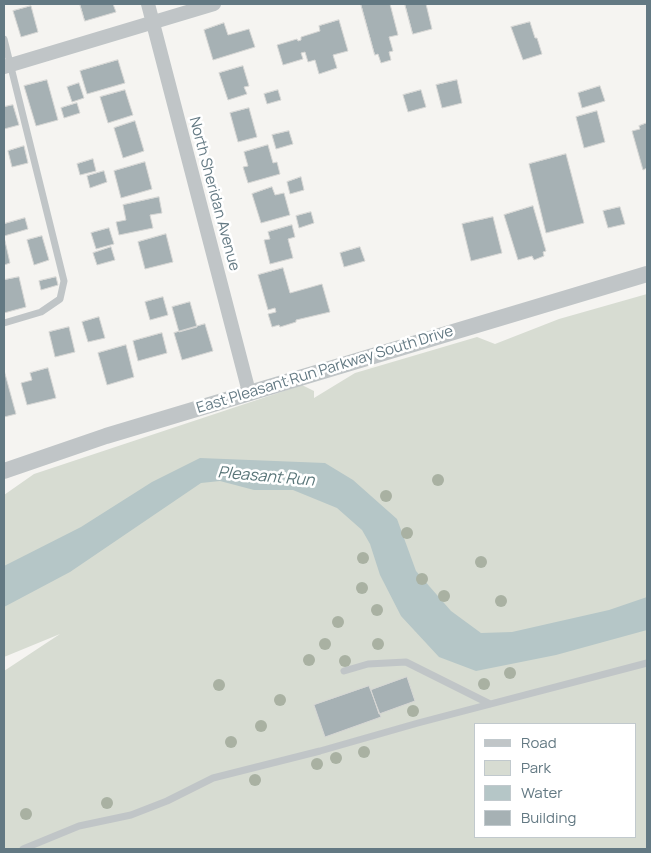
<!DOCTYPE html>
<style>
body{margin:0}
#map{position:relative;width:651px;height:853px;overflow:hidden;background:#f5f4f1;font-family:Manrope,sans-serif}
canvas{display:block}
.frame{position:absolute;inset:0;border:5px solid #637983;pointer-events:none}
.legend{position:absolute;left:474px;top:723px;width:162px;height:115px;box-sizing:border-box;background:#fff;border:1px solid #c1c9cd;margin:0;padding:6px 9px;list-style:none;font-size:15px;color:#637983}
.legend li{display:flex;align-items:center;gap:10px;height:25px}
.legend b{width:25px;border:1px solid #c1c9cd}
</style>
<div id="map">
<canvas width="651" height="853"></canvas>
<div class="frame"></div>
<ul class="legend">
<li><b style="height:6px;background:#c0c5c7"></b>Road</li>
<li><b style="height:14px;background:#d7dcd2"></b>Park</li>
<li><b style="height:14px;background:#b5c6c7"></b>Water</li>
<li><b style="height:14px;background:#a6b1b4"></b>Building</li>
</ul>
</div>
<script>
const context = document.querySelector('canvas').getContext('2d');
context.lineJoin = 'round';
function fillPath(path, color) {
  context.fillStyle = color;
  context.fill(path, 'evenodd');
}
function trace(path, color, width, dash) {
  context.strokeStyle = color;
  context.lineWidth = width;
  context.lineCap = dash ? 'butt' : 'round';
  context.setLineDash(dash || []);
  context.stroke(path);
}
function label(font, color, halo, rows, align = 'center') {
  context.font = font + ' Manrope,sans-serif';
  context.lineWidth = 5;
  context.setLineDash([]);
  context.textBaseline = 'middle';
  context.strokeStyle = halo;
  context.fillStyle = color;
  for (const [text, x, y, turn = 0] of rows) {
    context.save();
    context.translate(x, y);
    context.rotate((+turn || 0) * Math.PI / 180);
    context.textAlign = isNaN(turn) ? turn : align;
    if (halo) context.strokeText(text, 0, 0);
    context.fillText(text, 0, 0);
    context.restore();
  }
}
fillPath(new Path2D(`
 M647,294V849H4V671L60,634L4,657V604L225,465L4,572V495L34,474L302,385L314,391V398L355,373L477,337L495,344L559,319ZM475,724H635V837H475Z`), '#d7dcd2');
fillPath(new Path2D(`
 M200,458L325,463L353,480L397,519L416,571L451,611L481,633L512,632L609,610L647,597V630L556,655L476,671L439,657L401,616L380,575L370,544L362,530L337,508L293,490H254L220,481L201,483L70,572L4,607V566L81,527L152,482Z`), '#b5c6c7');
const building = new Path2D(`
 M80,4H113L116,12L85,21Z
 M361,4H390L398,35L389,37L393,51L389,52L391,60L381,63L378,54L375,55Z
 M405,4H426L432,29L413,34Z
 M31,6L38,32L21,37L13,11Z
 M339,20L348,51L333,55L337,68L319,74L315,60L308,62L305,52L301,53L303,59L283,65L277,45L297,39L298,41L301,40V37L320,31L319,26Z
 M530,22L535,38H537L542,54L523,60L511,27Z
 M224,23L228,35L249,29L255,47L213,60L204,30Z
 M118,60L125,83L87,94L80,71Z
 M243,66L249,86L244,87L247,94L228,100L219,73Z
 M47,80L58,120L36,126L24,86Z
 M457,80L462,103L442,108L436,85Z
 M79,83L84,98L72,102L67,87Z
 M600,86L605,101L582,108L578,93Z
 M125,90L133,115L108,123L100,97Z
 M278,90L281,100L267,104L264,94Z
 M421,90L426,107L408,112L403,95Z
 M77,103L80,113L64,118L61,108Z
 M13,105L19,125L4,129V107Z
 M249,108L257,137L238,142L230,113Z
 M597,111L605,142L584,148L576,117Z
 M135,121L144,151L123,158L114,128Z
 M647,123V168L643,170L632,131L640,129L639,126Z
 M289,131L293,144L276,149L272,135Z
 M268,145L273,163L277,162L280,174L248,183L243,167L248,166L244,152Z
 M24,146L28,163L12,167L8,151Z
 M566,154L584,223L546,233L529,164Z
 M93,159L96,171L80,175L77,164Z
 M145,162L152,189L121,198L114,171Z
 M104,171L107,182L90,188L87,176Z
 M301,177L304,190L290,194L287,182Z
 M272,187L275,195L284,193L290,215L261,223L252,194Z
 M159,197L162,213L150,215L153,228L119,235L116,222L126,220L123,205Z
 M533,206L546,251L543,252L544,256L534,260L532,256L518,260L504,215Z
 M620,207L625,224L608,228L603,211Z
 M311,212L314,223L299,228L296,216Z
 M493,217L502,253L471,261L462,224Z
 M25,218L28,229L4,236V224Z
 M292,225L295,237L288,239L293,258L270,264L264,240L270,239L268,232Z
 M109,228L114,244L96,249L91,233Z
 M166,234L173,262L145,269L138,242Z
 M42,236L49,260L34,265L27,240Z
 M5,241L10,263L4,265V242Z
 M111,247L115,260L97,265L93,253Z
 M360,247L365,261L344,267L340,253Z
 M283,268L290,293L322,284L330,312L296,320V322L280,327L279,325L272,327L268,314L276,312L275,308L268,310L258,275Z
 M19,277L26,307L4,313V280Z
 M56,277L58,285L41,290L39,281Z
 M163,297L168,315L150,320L145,302Z
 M190,302L197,327L179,332L172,307Z
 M99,317L105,338L88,342L82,322Z
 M205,324L213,351L182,360L174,333Z
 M69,327L75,352L55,357L49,332Z
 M162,333L167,353L138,361L133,341Z
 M126,345L134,377L107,385L98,353Z
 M48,368L56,398L27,405L21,383L32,380L30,373Z
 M4,370L16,414L4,417Z
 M407,677L415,701L379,714L371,690Z
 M369,686L381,717L325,737L314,705Z`);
fillPath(building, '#a6b1b4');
trace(building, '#d6d6d4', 1);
trace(new Path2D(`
 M4,39L64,281L60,299L41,312L4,323
 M344,671L368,664L406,662L490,704
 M23,849L79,826L131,815L167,801L213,778L320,751L418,723L647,663`), '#c0c5c7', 7);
trace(new Path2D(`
 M148,4L249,392
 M4,67L214,4`), '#c0c5c7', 14);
trace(new Path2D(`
 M4,471L106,436L647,274`), '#c0c5c7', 16);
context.fillStyle = '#a9b1a2';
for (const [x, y] of [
 [438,480],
 [386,496],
 [407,533],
 [363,558],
 [481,562],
 [422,579],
 [362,588],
 [444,596],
 [501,601],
 [377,610],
 [338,622],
 [325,644],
 [378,644],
 [309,660],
 [345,661],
 [510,673],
 [484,684],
 [219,685],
 [280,700],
 [413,711],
 [261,726],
 [231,742],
 [364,752],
 [336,758],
 [317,764],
 [255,780],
 [107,803],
 [26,814]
]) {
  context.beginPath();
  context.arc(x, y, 6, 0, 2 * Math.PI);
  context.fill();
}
label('15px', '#637983', '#fff', [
 ["North Sheridan Avenue",214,194,75],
 ["East Pleasant Run Parkway South Drive",325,370,-17]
]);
label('italic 16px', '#5a7679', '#fff', [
 ["Pleasant Run",266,477,5]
]);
</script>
